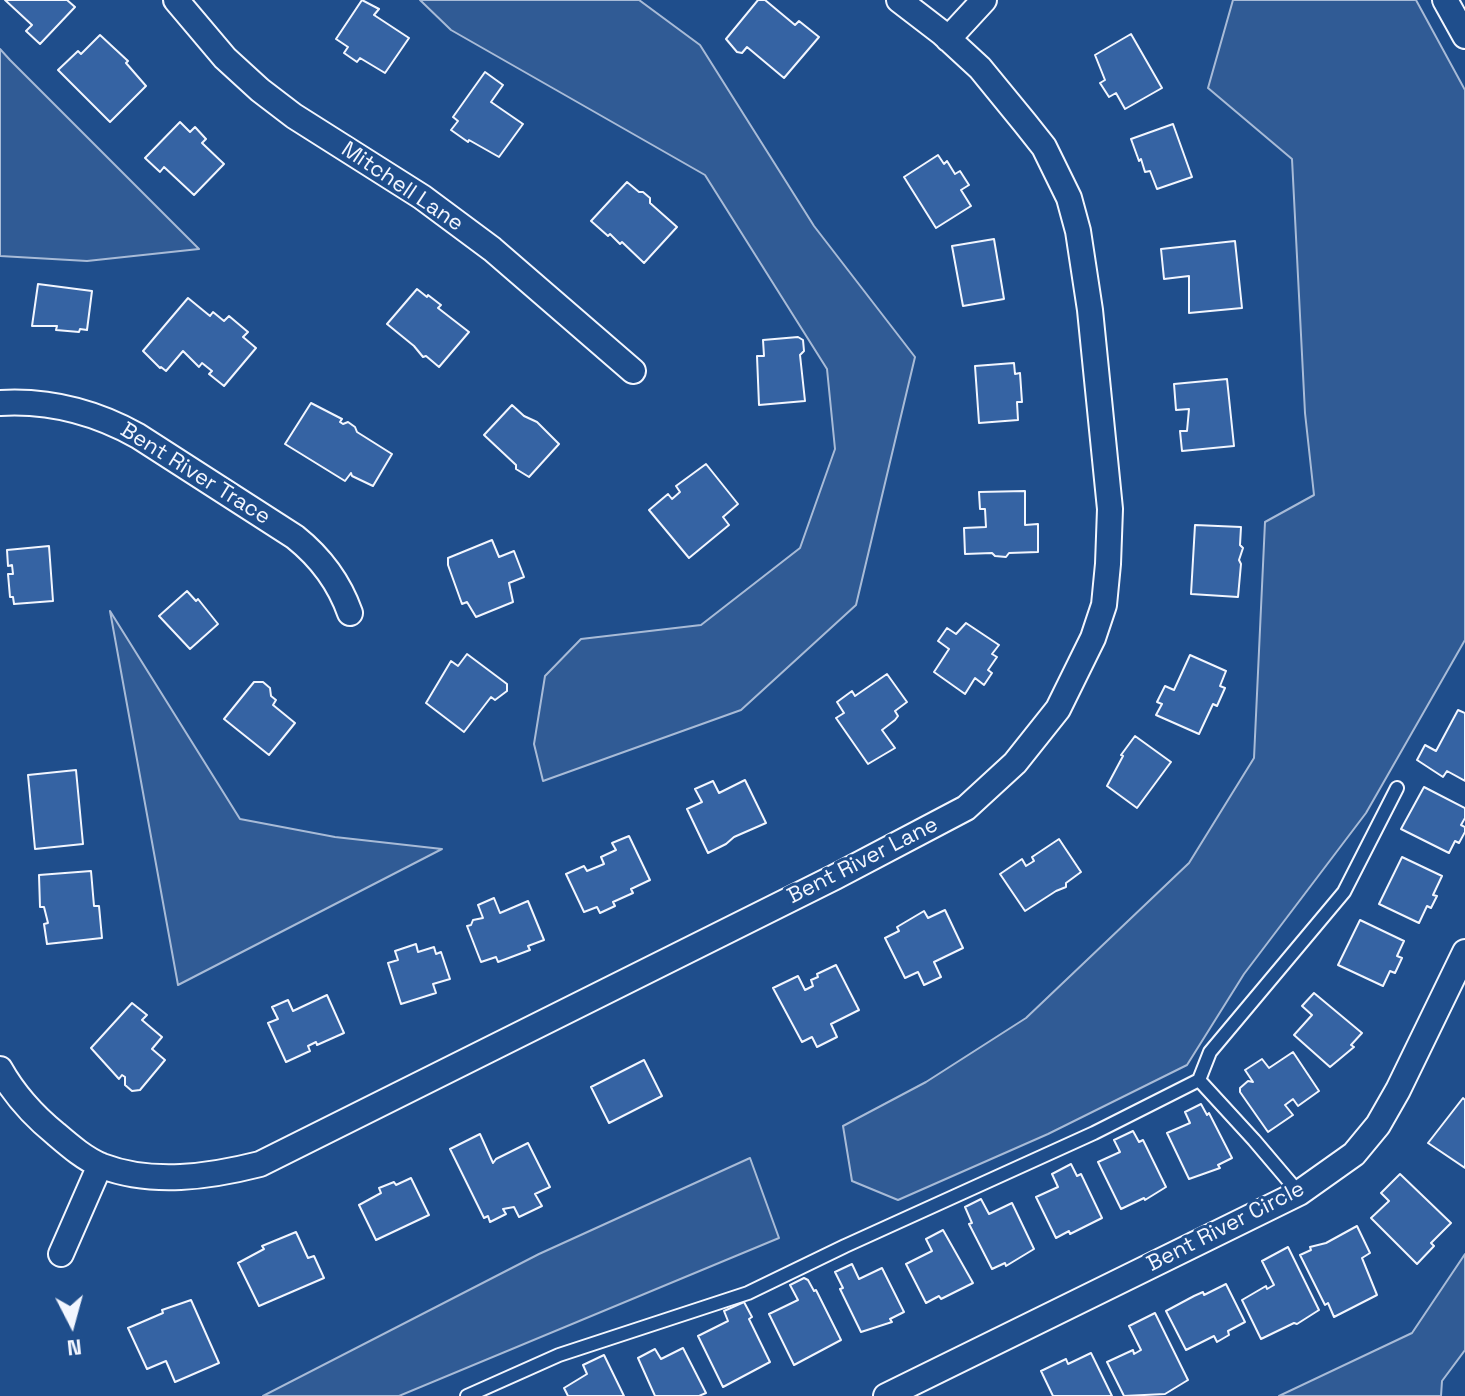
<!DOCTYPE html>
<style>
body{margin:0}
#map{position:relative;width:1465px;height:1396px;overflow:hidden;background:#1f4e8c;font-family:"Space Grotesk",sans-serif}
canvas{display:block}
.north{position:absolute;left:32px;top:1284px;width:80px;height:80px;-webkit-text-stroke:6px #1f4e8c;paint-order:stroke;rotate:174deg;font-size:22px;font-weight:700;line-height:32px;text-align:center;color:#f2f6ff}
.north::after{content:'';display:block;margin:auto;width:28px;height:36px;background:#f2f6ff;clip-path:polygon(50% 0,100% 100%,50% 72%,0 100%)}
</style>
<div id="map">
<canvas width="1465" height="1396"></canvas>
<div class="north">N</div>
</div>
<script>
const context = document.querySelector('canvas').getContext('2d');
context.lineJoin = 'round';
function fillPath(path, color) {
  context.fillStyle = color;
  context.fill(path, 'evenodd');
}
function trace(path, color, width, dash) {
  context.strokeStyle = color;
  context.lineWidth = width;
  context.lineCap = dash ? 'butt' : 'round';
  context.setLineDash(dash || []);
  context.stroke(path);
}
function label(font, color, halo, rows, align = 'center') {
  context.font = font + ' "Space Grotesk",sans-serif';
  context.lineWidth = 6;
  context.setLineDash([]);
  context.textBaseline = 'middle';
  context.strokeStyle = halo;
  context.fillStyle = color;
  for (const [text, x, y, turn = 0] of rows) {
    context.save();
    context.translate(x, y);
    context.rotate((+turn || 0) * Math.PI / 180);
    context.textAlign = isNaN(turn) ? turn : align;
    if (halo) context.strokeText(text, 0, 0);
    context.fillText(text, 0, 0);
    context.restore();
  }
}
const built = new Path2D(`
 M420,0H639L700,45L814,226L915,357L856,605L741,710L543,781L534,744L545,676L581,639L701,625L800,548L835,449L827,369L705,175L451,30Z
 M1233,0H1416L1465,90V640L1366,813L1244,974L1187,1065L1048,1134L898,1200L852,1181L843,1126L926,1082L1026,1018L1189,863L1254,758L1265,522L1314,495L1305,413L1292,159L1208,88Z
 M0,49L10,60L199,249L87,261L0,256Z
 M110,611L240,819L335,837L442,849L178,985Z
 M750,1158L779,1238L399,1396H263L539,1254Z
 M1465,1254V1350L1442,1381L1441,1396H1279L1412,1333Z`);
fillPath(built, '#305b95');
trace(built, '#a8bbd7', 2);
const building = new Path2D(`
 M5,0H67L75,7L40,44L26,31L32,25Z
 M362,0L379,9L374,15L409,38L385,73L360,58L357,62L344,53L348,47L336,39Z
 M758,0H765L795,25L799,21L819,37L784,78L747,47L742,53L737,52L726,39Z
 M1131,34L1162,88L1125,109L1116,93L1109,97L1100,83L1105,80L1095,55Z
 M100,35L128,61L126,63L146,86L110,122L58,70L78,51L81,54Z
 M485,72L503,85L491,102L523,124L499,157L469,140L468,142L451,130L458,121L453,117Z
 M180,122L190,132L195,127L206,139L202,143L224,164L194,195L164,167L160,172L145,158Z
 M1173,124L1192,177L1157,189L1150,171L1145,172L1141,159L1139,161L1131,139Z
 M938,155L944,164L947,161L955,174L960,171L969,185L961,190L971,206L936,228L904,177Z
 M627,182L639,192H643L650,198V203L677,227L644,263L622,242L620,244L610,234L608,236L591,221Z
 M994,239L1004,299L963,306L952,246Z
 M1235,241L1242,308L1189,313V276L1164,279L1161,249Z
 M38,284L92,291L87,330L80,329L79,332L56,330L57,326H32Z
 M417,289L427,297L428,295L441,305L438,308L469,332L439,367L426,356L423,357L414,346L387,324Z
 M188,298L210,316L213,312L224,321L229,316L248,332L243,337L256,348L224,386L209,374L212,371L202,363L199,367L183,351L166,371L161,367L160,368L143,351Z
 M798,337L803,340L804,351L800,355L805,401L759,405L757,356H764L763,340Z
 M1014,363L1015,374L1020,373L1022,402H1017L1018,420L979,423L975,366Z
 M1227,379L1234,446L1182,451L1180,431H1187L1189,409L1176,410L1174,384Z
 M311,403L342,419L340,422L343,424L348,422L355,427L357,432L392,454L373,486L352,476L351,473L345,481L285,444Z
 M512,405L524,416L537,422L559,444L529,477L516,469V465L484,435Z
 M706,464L738,504L723,517L729,525L689,558L649,510L668,494L672,499L680,492L676,486Z
 M1025,491V525L1038,524V552L1009,553L1006,557L995,556L992,553L965,554L964,528L986,527L985,509H980L979,492Z
 M1195,525L1241,527L1240,545L1243,548L1239,560L1241,564L1238,597L1191,594Z
 M492,540L499,557L514,551L524,577L509,583L513,602L476,617L467,602L462,604L448,565V558Z
 M49,546L53,601L14,604L13,597H10L8,574H13L12,565L8,566L7,550Z
 M187,591L196,601L198,599L218,624L190,649L159,616Z
 M966,623L999,645L992,654L997,657L988,670L992,673L984,685L975,678L965,694L934,672L949,649L938,641L947,628L956,634Z
 M467,654L507,684V691L495,700L491,697L464,732L426,703L451,661L458,666Z
 M1190,655L1226,671L1220,686L1225,688L1217,706L1213,704L1199,734L1156,715L1162,704L1157,702L1165,686L1174,690Z
 M887,674L907,702L895,711L898,716L895,720L882,730L895,748L868,764L836,718L844,713L837,702L852,691L855,696Z
 M254,682H263L270,688L271,696L276,700L273,705L295,723L269,755L224,719Z
 M1458,710L1465,713V781L1447,771L1443,777L1417,760L1425,745L1436,751Z
 M1135,736L1171,762L1137,808L1107,786L1123,756L1121,755Z
 M76,770L83,844L35,849L28,775Z
 M745,780L766,823L734,837L726,844L708,853L687,809L702,802L695,789L713,781L719,793Z
 M1424,787L1465,808V818L1461,825L1465,827V832L1459,843L1455,841L1449,853L1401,829Z
 M629,836L650,880L631,889L633,893L613,902L615,906L600,913L597,907L584,912L566,874L584,866L587,871L604,864L601,857L616,850L612,843Z
 M1059,839L1081,872L1066,883V887L1056,891L1025,911L1000,874L1022,859L1026,866L1034,861L1032,857Z
 M1402,857L1442,876L1433,895L1437,896L1431,908L1427,906L1419,923L1379,904Z
 M91,871L94,906H99L102,938L47,944L44,924L48,923L44,907H40L39,875Z
 M494,898L500,913L528,901L544,940L528,946L530,950L498,962L496,957L481,962L467,926L471,925L473,920L483,918L478,905Z
 M945,910L963,948L934,962L941,977L924,985L918,972L905,978L885,938L899,931L897,927L924,911L928,918Z
 M1360,920L1404,941L1397,956L1402,958L1395,973L1390,971L1383,986L1338,965Z
 M416,944L418,952L434,947L436,954L441,952L450,979L433,984L436,993L401,1004L388,963L398,960L395,951Z
 M836,965L859,1010L831,1024L837,1037L817,1047L812,1037L802,1042L773,988L798,976L805,990L813,986L811,980L818,977L817,974Z
 M1314,993L1362,1033L1351,1045L1354,1047L1330,1067L1294,1035L1312,1015L1302,1006Z
 M327,995L344,1033L317,1045L316,1042L308,1046L310,1051L286,1062L268,1023L278,1019L272,1007L288,1000L293,1011Z
 M132,1003L147,1015L142,1020L162,1037L152,1049L165,1060L140,1090L132,1091L125,1085V1077L122,1075L119,1079L91,1048Z
 M1293,1052L1319,1091L1298,1106L1293,1099L1285,1105L1293,1115L1268,1132L1240,1092V1088L1248,1081L1253,1082L1245,1070L1262,1059L1269,1068Z
 M644,1060L662,1096L609,1123L591,1087Z
 M1463,1098L1465,1100V1168L1428,1143Z
 M1201,1104L1207,1115L1209,1113L1232,1158L1218,1165L1220,1168L1189,1179L1167,1133L1190,1123L1185,1112Z
 M1133,1131L1139,1142L1143,1140L1166,1187L1145,1200L1144,1198L1121,1209L1098,1162L1120,1152L1114,1140Z
 M480,1134L493,1163L496,1159L528,1143L550,1187L535,1194L542,1206L519,1217L514,1207L503,1209L506,1214L490,1222L488,1216L484,1218L450,1149Z
 M1071,1164L1077,1176L1081,1174L1102,1218L1070,1234L1069,1231L1056,1238L1036,1197L1058,1187L1052,1174Z
 M1400,1174L1451,1223L1431,1243L1434,1246L1417,1264L1371,1218L1389,1201L1381,1193Z
 M411,1178L429,1215L376,1240L359,1205L381,1193L379,1188L394,1182L396,1185Z
 M981,1199L989,1214L1012,1203L1034,1249L1006,1266L1005,1263L992,1269L969,1224L972,1223L965,1207Z
 M1357,1226L1370,1253L1362,1258L1377,1295L1334,1317L1328,1303L1325,1305L1300,1255L1311,1250L1310,1247L1326,1243Z
 M943,1230L973,1283L941,1299L939,1296L926,1303L906,1264L932,1251L926,1239Z
 M296,1232L308,1258L314,1256L324,1278L259,1306L238,1263L264,1249L262,1246Z
 M1288,1247L1319,1310L1297,1324L1294,1323L1261,1339L1242,1300L1266,1286L1267,1289L1274,1285L1262,1261Z
 M852,1264L859,1279L882,1268L904,1312L890,1319L892,1322L861,1332L840,1289L843,1288L835,1272Z
 M804,1278L808,1280L814,1291L816,1290L841,1340L794,1365L769,1314L798,1300L790,1285Z
 M1226,1284L1245,1322L1228,1331L1229,1335L1217,1342L1214,1336L1186,1350L1166,1311L1194,1296L1203,1292L1204,1295Z
 M191,1300L219,1363L175,1382L166,1361L147,1369L128,1328L163,1313L162,1310Z
 M744,1302L752,1317L749,1319L770,1362L723,1387L698,1336L728,1321L724,1311Z
 M1155,1313L1188,1380L1165,1394L1124,1396L1107,1362L1133,1350L1134,1354L1141,1350L1129,1326Z
 M683,1348L706,1393L699,1396H655L638,1358L655,1349L661,1359Z
 M1091,1353L1112,1396H1053L1041,1371L1066,1359L1068,1364Z
 M604,1355L624,1396H568L564,1388L587,1374L583,1365Z`);
fillPath(building, '#3563a3');
trace(building, '#f2f6ff', 2);
const service = new Path2D(`
 M1199,1080L1254,1140L1299,1193
 M467,1396L559,1355L748,1293L845,1246L1094,1133L1199,1080L1210,1052L1344,892L1397,788`);
const minor = new Path2D(`
 M176,0L225,58L260,90L294,116L422,197L492,249L633,371
 M1445,0L1465,36
 M948,39L984,0
 M0,403C50,400 95,412 138,436L295,537C320,557 339,582 350,613
 M0,1069C14,1094 34,1116 56,1134C70,1146 85,1159 102,1166C152,1185 209,1177 260,1164L835,877L966,808L1015,763L1058,709L1093,638L1104,605L1108,564L1110,509L1090,310L1078,231L1069,198L1044,147L1025,123L980,68L942,33L899,0
 M61,1254L100,1165
 M886,1396L1299,1193L1354,1154L1378,1125L1398,1090L1465,952`);
trace(service, '#f2f6ff', 16);
trace(minor, '#f2f6ff', 28);
trace(service, '#1f4e8c', 12);
trace(minor, '#1f4e8c', 24);
label('22px', '#f2f6ff', '#1f4e8c', [
 ["Mitchell Lane",402,187,34],
 ["Bent River Trace",195,474,32],
 ["Bent River Lane",863,861,-27],
 ["Bent River Circle",1226,1227,-27]
]);
</script>
